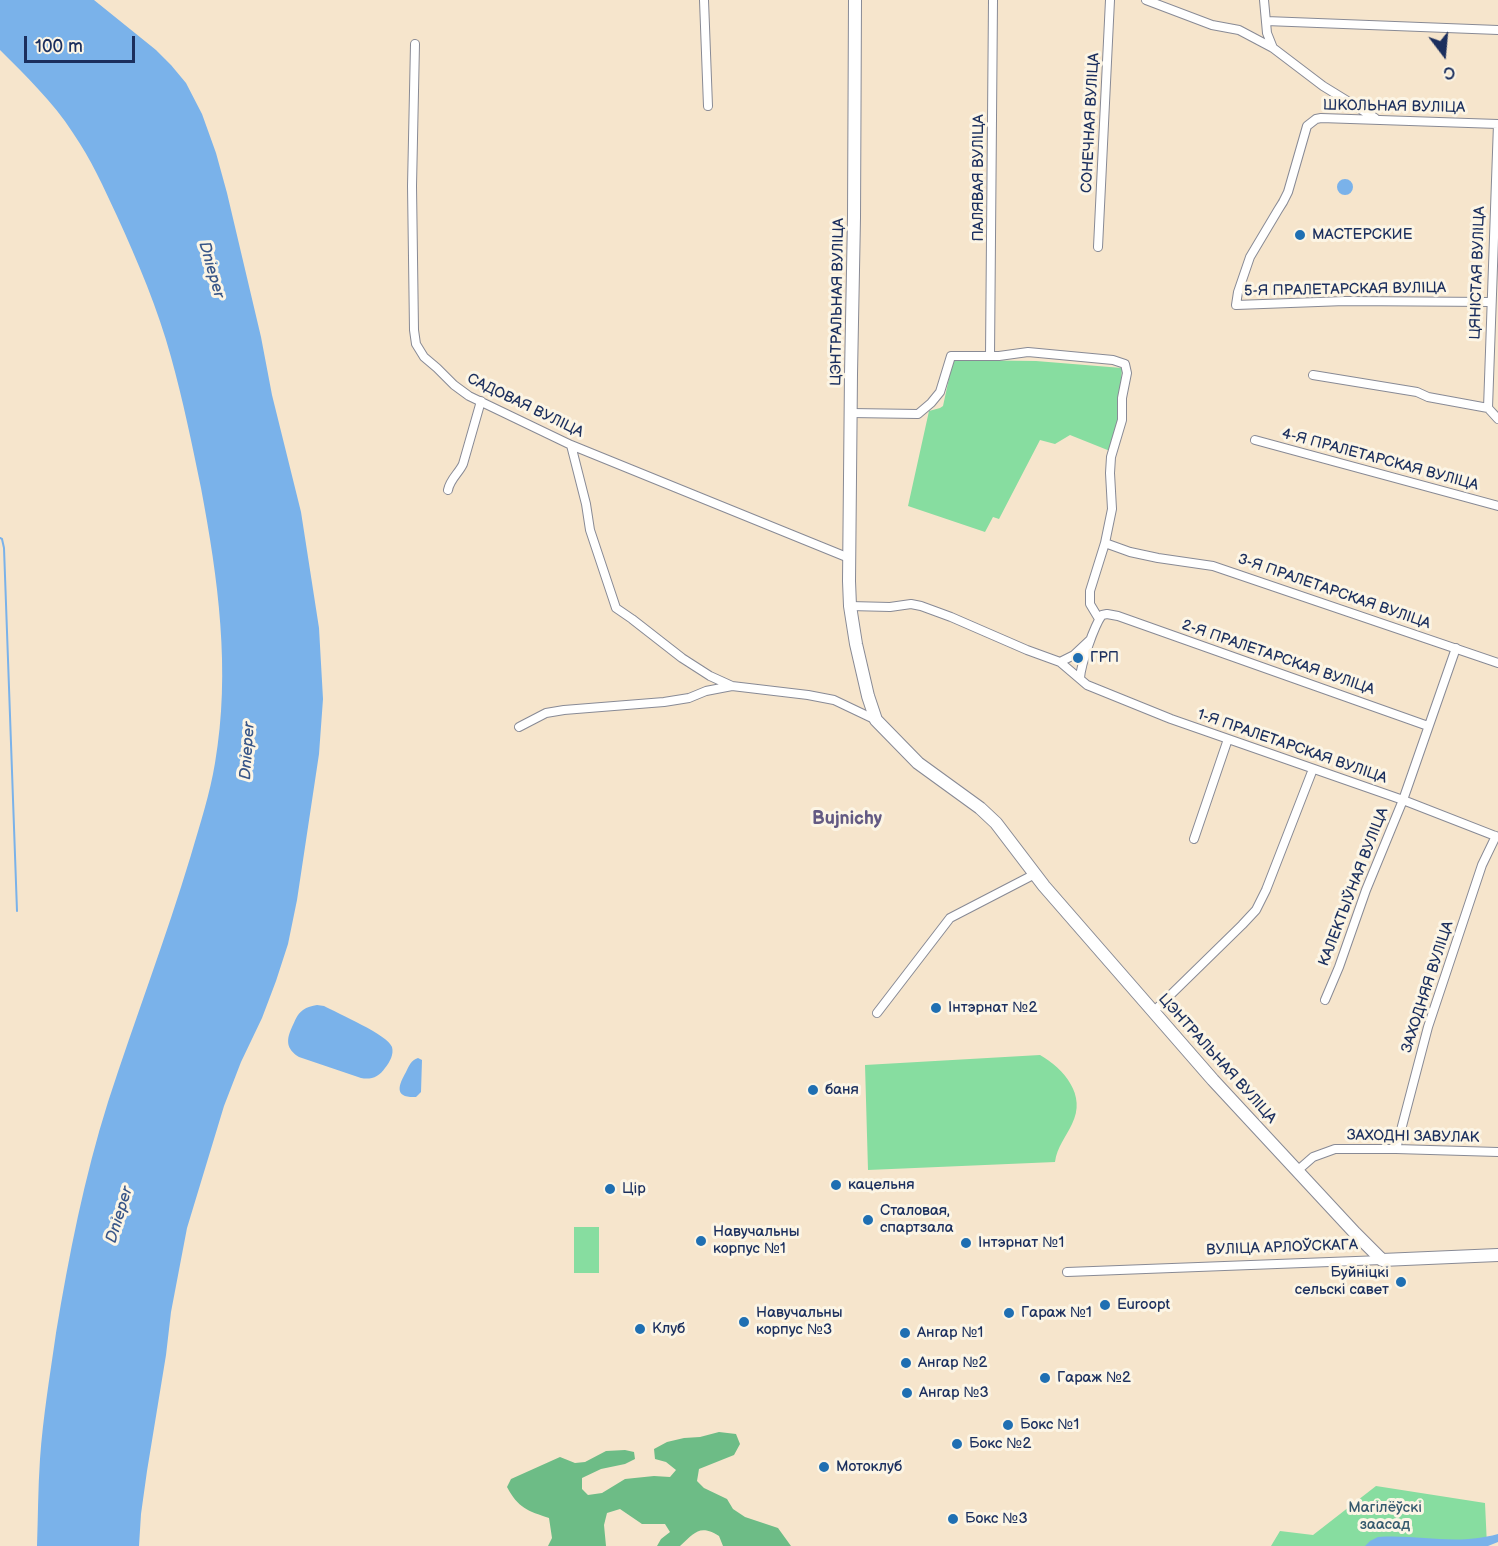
<!DOCTYPE html>
<meta charset="utf-8">
<style>
body{margin:0}
#map{position:relative;width:1498px;height:1546px;overflow:hidden;background:#f6e5cc;font-family:"Balsamiq Sans",sans-serif}
canvas{display:block}
.north{position:absolute;left:1414px;top:24px;width:60px;height:60px;-webkit-text-stroke:4px #fcf5e5;paint-order:stroke;rotate:164deg;font-size:16px;font-weight:700;line-height:24px;text-align:center;color:#1b2f5e}
.north::after{content:'';display:block;margin:auto;width:21px;height:27px;background:#1b2f5e;clip-path:polygon(50% 0,100% 100%,50% 72%,0 100%)}
.scale{position:absolute;left:24px;top:36px;width:111px;height:27px;box-sizing:border-box;border:3px solid #1b2f5e;border-top:0;padding-left:8px;font-size:18px;line-height:21px;white-space:nowrap;color:#1b2f5e;-webkit-text-stroke:4px #fcf5e5;paint-order:stroke}
</style>
<div id="map">
<canvas width="1498" height="1546"></canvas>
<div class="north">С</div>
<div class="scale">100 m</div>
</div>
<script>
const context = document.querySelector('canvas').getContext('2d');
context.lineJoin = 'round';
function fillPath(path, color) {
  context.fillStyle = color;
  context.fill(path, 'evenodd');
}
function trace(path, color, width, dash) {
  context.strokeStyle = color;
  context.lineWidth = width;
  context.lineCap = dash ? 'butt' : 'round';
  context.setLineDash(dash || []);
  context.stroke(path);
}
function label(font, color, halo, rows, align = 'center') {
  context.font = font + ' "Balsamiq Sans",sans-serif';
  context.lineWidth = 6;
  context.setLineDash([]);
  context.textBaseline = 'middle';
  context.strokeStyle = halo;
  context.fillStyle = color;
  for (const [text, x, y, turn = 0] of rows) {
    context.save();
    context.translate(x, y);
    context.rotate((+turn || 0) * Math.PI / 180);
    context.textAlign = isNaN(turn) ? turn : align;
    if (halo) context.strokeText(text, 0, 0);
    context.fillText(text, 0, 0);
    context.restore();
  }
}
fillPath(new Path2D(`
 M953,360L1036,361L1122,368L1118,425L1110,451L1070,435L1055,444L1040,440L999,519L993,517L985,532L908,506L929,411L940,408L943,406Z
 M1040,1055C1064,1069 1087,1095 1072,1124C1066,1137 1057,1147 1055,1162L868,1170L865,1065Z
 M574,1227H599V1273H574Z
 M1376,1486L1485,1503L1487,1546H1271L1280,1531L1313,1535Z`), '#87dda0');
fillPath(new Path2D(`
 M719,1432L736,1434L740,1444L734,1455L699,1469L697,1481L704,1488L727,1499L733,1509L745,1517L778,1528L791,1546H723L719,1536C699,1524 695,1533 680,1546H657L661,1539L670,1532L665,1524H642L620,1509L607,1513L604,1525L606,1546H548L552,1538L549,1518C528,1511 518,1508 507,1487L511,1479L560,1457L575,1463L585,1462L606,1451L625,1450L634,1452L635,1459L625,1464L601,1469L582,1478V1489L588,1495L602,1493L625,1479L654,1476L670,1477L676,1470L666,1462L655,1459L654,1449L667,1442L684,1438L700,1437Z`), '#6dbc86');
fillPath(new Path2D(`
 M0,0H94L156,50L171,65L186,83L202,114L216,153L227,193L261,337L272,395L301,512L319,628L323,699L319,754L297,900L288,944L276,981L262,1018L241,1062L224,1106L187,1228L171,1312L166,1355L147,1471L141,1514L139,1546H37C38,1517 38,1488 40,1459C43,1417 50,1375 56,1333C69,1255 84,1178 108,1102C135,1019 166,938 191,855C200,824 210,794 215,763C231,671 218,578 201,488C192,444 183,400 171,357C158,309 138,262 117,216C104,188 91,159 73,133C53,102 26,76 0,50Z
 M1337 187a8 8 0 1 1 16 0a8 8 0 1 1-16 0Z
 M317,1005L324,1006C337,1013 388,1035 392,1047C394,1054 390,1062 385,1068C379,1077 371,1080 361,1078L299,1057C286,1049 286,1040 292,1027C295,1021 297,1014 303,1010C307,1007 312,1006 317,1005Z
 M418,1058L422,1060L421,1092L416,1097C394,1098 398,1086 406,1072C409,1066 411,1060 418,1058Z
 M1498,1534V1542L1488,1546H1365L1370,1541L1378,1537C1420,1534 1455,1546 1498,1534Z`), '#7ab2ea');
trace(new Path2D(`
 M0,538L2,539L4,548L17,911`), '#7ab2ea', 2);
const street = new Path2D(`
 M704,0L708,106
 M1146,0L1212,25L1239,30L1273,48L1323,86L1375,118
 M1264,0L1267,33L1273,48
 M1266,21L1498,30
 M415,44L412,186L414,330L416,344L424,357L437,368L454,385L469,396L571,445L849,558
 M1498,124L1488,408L1498,419
 M1098,247L1110,0
 M1491,302L1345,301L1236,305L1238,292L1250,257L1278,210L1283,202L1288,192L1307,126L1316,119L1321,118L1498,124
 M990,356L993,0
 M1313,375L1417,392L1428,397L1488,408
 M851,413L918,414L931,403L940,392L951,356H999L1028,352L1113,360L1125,364L1127,373L1122,398V420L1111,457L1110,473L1112,509L1105,543L1130,552L1158,558L1213,566L1498,663
 M1255,440L1498,506
 M571,445L586,504L590,530L616,608L632,619L682,658L710,676L732,686
 M448,490C450,479 459,473 463,464L481,401
 M850,606L890,607L911,604L921,606L951,617L1027,650L1060,662L1087,685L1171,719L1403,800L1498,837
 M1099,619L1090,604V591L1105,543
 M1060,662L1074,655L1090,640
 M1080,678C1081,664 1094,626 1102,615L1107,614L1118,616L1428,726
 M519,727L546,713L564,710L664,702L689,698L706,691L732,686L808,695L834,700L876,720
 M1194,839L1228,739
 M1325,1000L1339,967L1366,890L1403,800L1456,648
 M1153,1012L1242,925L1256,910L1266,890L1313,769
 M877,1013L950,918L1035,874
 M1396,1149L1428,1027L1482,865L1496,836
 M1297,1171L1313,1157L1335,1149H1396L1498,1152
 M1067,1272L1382,1260`);
const secondary = new Path2D(`
 M855,0L854,218L851,374L849,581L850,606L856,644L868,696L876,720L918,763L980,808L996,823L1044,886L1213,1080L1355,1233L1382,1260L1498,1255`);
trace(street, '#888a95', 10);
trace(secondary, '#888a95', 14);
trace(street, '#fff', 8);
trace(secondary, '#fff', 12);
for (const [x, y, r, color] of [
 [1300,235,6,"#1f6fb2"],
 [1078,658,6,"#1f6fb2"],
 [936,1008,6,"#1f6fb2"],
 [813,1090,6,"#1f6fb2"],
 [836,1185,6,"#1f6fb2"],
 [610,1189,6,"#1f6fb2"],
 [868,1220,6,"#1f6fb2"],
 [701,1241,6,"#1f6fb2"],
 [966,1243,6,"#1f6fb2"],
 [1401,1282,6,"#1f6fb2"],
 [1105,1305,6,"#1f6fb2"],
 [1009,1313,6,"#1f6fb2"],
 [744,1322,6,"#1f6fb2"],
 [640,1329,6,"#1f6fb2"],
 [905,1333,6,"#1f6fb2"],
 [906,1363,6,"#1f6fb2"],
 [1045,1378,6,"#1f6fb2"],
 [907,1393,6,"#1f6fb2"],
 [1008,1425,6,"#1f6fb2"],
 [957,1444,6,"#1f6fb2"],
 [824,1467,6,"#1f6fb2"],
 [953,1519,6,"#1f6fb2"]
]) {
  const dot = new Path2D();
  dot.arc(x, y, r, 0, 2 * Math.PI);
  context.fillStyle = color;
  context.fill(dot);
  trace(dot, '#fcf5e5', 2);
}
label('15px', '#1b2f5e', '#fcf5e5', [
 ["ШКОЛЬНАЯ ВУЛІЦА",1394,107,1],
 ["СОНЕЧНАЯ ВУЛІЦА",1091,123,-87],
 ["ПАЛЯВАЯ ВУЛІЦА",979,178,-90],
 ["ЦЯНІСТАЯ ВУЛІЦА",1478,273,-88],
 ["5-Я ПРАЛЕТАРСКАЯ ВУЛІЦА",1345,290,-1],
 ["ЦЭНТРАЛЬНАЯ ВУЛІЦА",838,302,-89],
 ["САДОВАЯ ВУЛІЦА",525,406,26],
 ["4-Я ПРАЛЕТАРСКАЯ ВУЛІЦА",1380,460,15],
 ["3-Я ПРАЛЕТАРСКАЯ ВУЛІЦА",1334,592,19],
 ["2-Я ПРАЛЕТАРСКАЯ ВУЛІЦА",1278,658,19],
 ["1-Я ПРАЛЕТАРСКАЯ ВУЛІЦА",1292,747,19],
 ["КАЛЕКТЫЎНАЯ ВУЛІЦА",1354,887,-69],
 ["ЗАХОДНЯЯ ВУЛІЦА",1428,987,-72],
 ["ЦЭНТРАЛЬНАЯ ВУЛІЦА",1217,1059,48],
 ["ЗАХОДНІ ЗАВУЛАК",1413,1137,1],
 ["ВУЛІЦА АРЛОЎСКАГА",1282,1248,-2]
]);
label('15px', '#1b2f5e', '#fcf5e5', [
 ["МАСТЕРСКИЕ",1312,235],
 ["ГРП",1090,658],
 ["Інтэрнат №2",948,1008],
 ["баня",825,1090],
 ["кацельня",848,1185],
 ["Цір",622,1189],
 ["Сталовая,",880,1211],
 ["спартзала",880,1228],
 ["Навучальны",713,1232],
 ["корпус №1",713,1249],
 ["Інтэрнат №1",978,1243],
 ["Буйніцкі",1389,1273,"right"],
 ["сельскі савет",1389,1290,"right"],
 ["Euroopt",1117,1305],
 ["Навучальны",756,1313],
 ["корпус №3",756,1330],
 ["Гараж №1",1021,1313],
 ["Клуб",652,1329],
 ["Ангар №1",917,1333],
 ["Ангар №2",918,1363],
 ["Гараж №2",1057,1378],
 ["Ангар №3",919,1393],
 ["Бокс №1",1020,1425],
 ["Бокс №2",969,1444],
 ["Мотоклуб",836,1467],
 ["Бокс №3",965,1519]
], 'left');
label('15px', '#365a6e', '#fcf5e5', [
 ["Магілёўскі",1385,1508],
 ["заасад",1385,1525]
]);
label('italic 16px', '#385688', '#fcf5e5', [
 ["Dnieper",211,270,74],
 ["Dnieper",248,751,-86],
 ["Dnieper",120,1215,-73]
]);
label('bold 18px', '#635a83', '#fcf5e5', [
 ["Bujnichy",847,819]
]);
</script>
